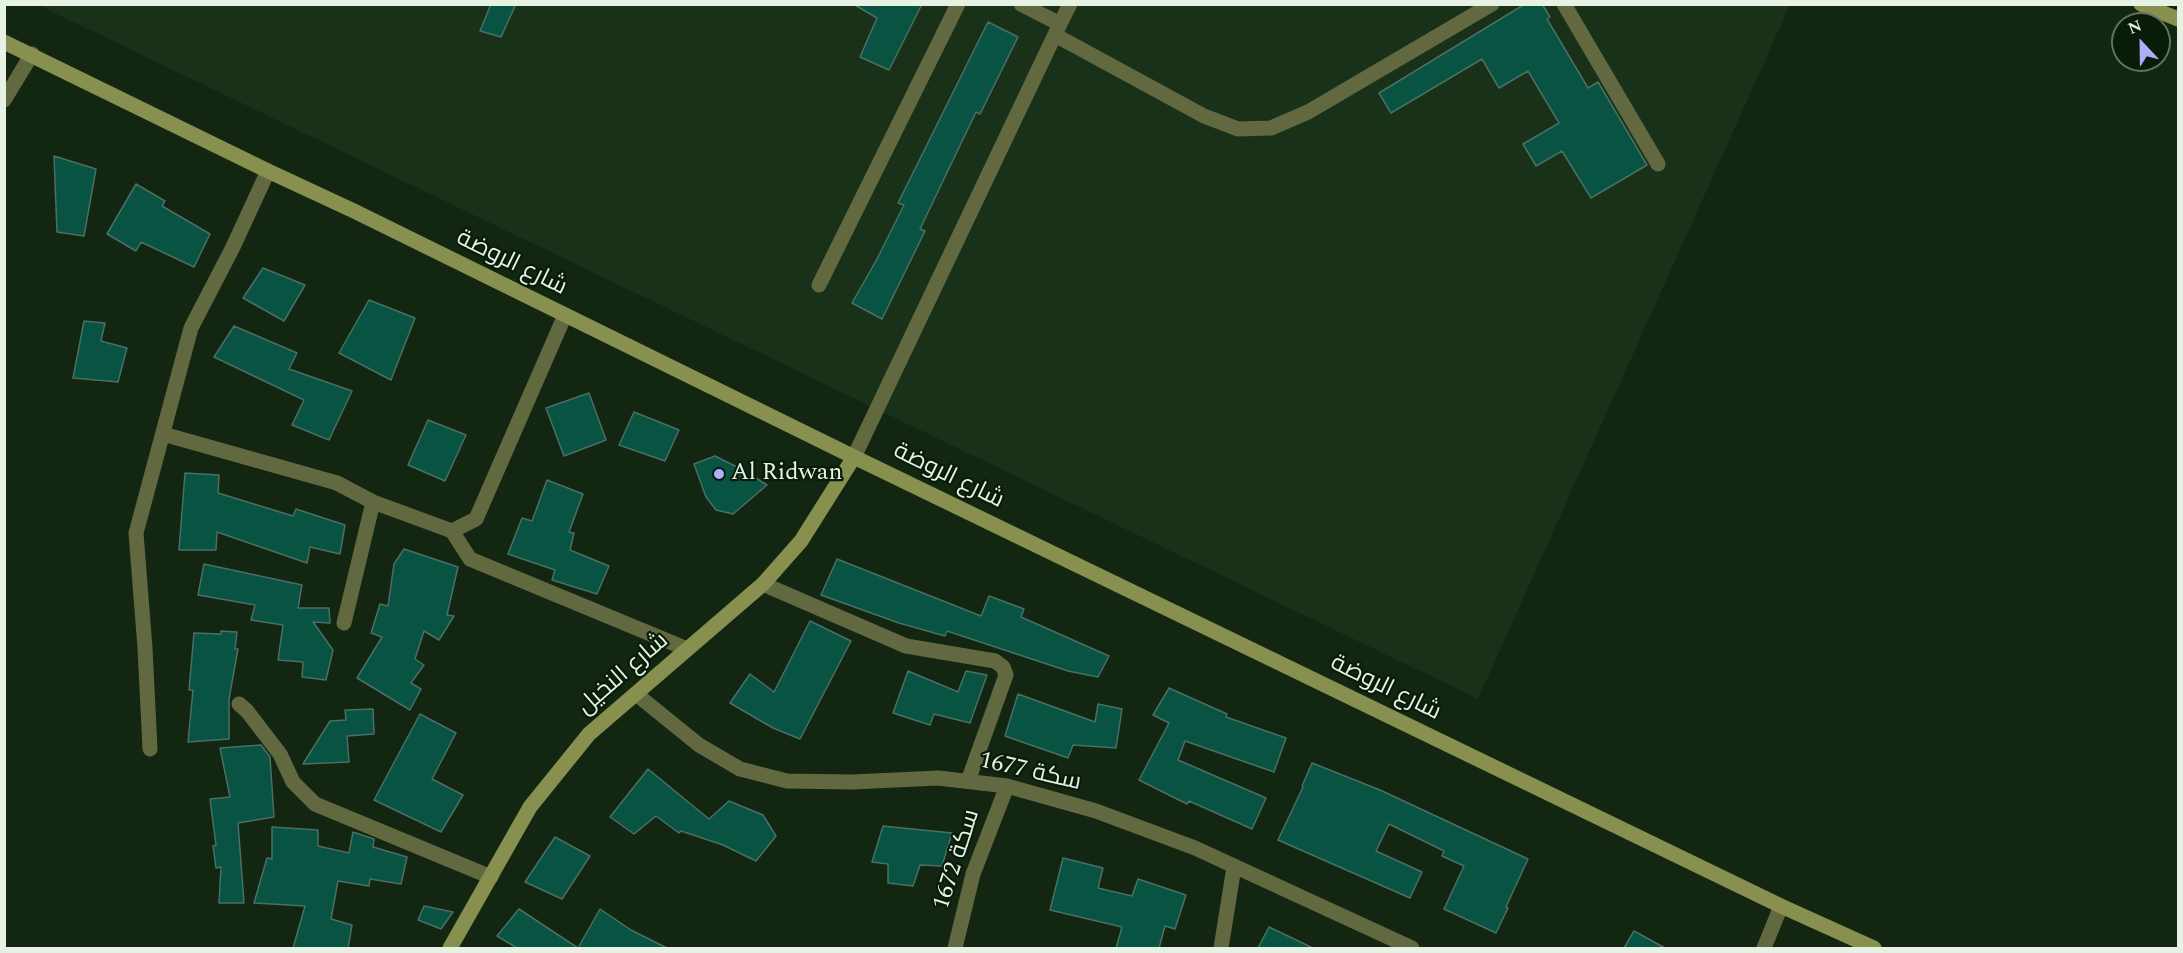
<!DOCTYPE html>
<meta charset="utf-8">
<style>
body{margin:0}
#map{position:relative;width:2183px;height:953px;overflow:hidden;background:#122612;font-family:Spectral,serif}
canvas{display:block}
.frame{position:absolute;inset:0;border:6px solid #e5f2e4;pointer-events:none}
.north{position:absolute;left:2111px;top:12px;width:60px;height:60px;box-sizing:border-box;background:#091c09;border:2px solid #617261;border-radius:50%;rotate:338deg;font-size:16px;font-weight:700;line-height:24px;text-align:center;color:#e5f2e4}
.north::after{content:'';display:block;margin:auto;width:21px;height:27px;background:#afaefa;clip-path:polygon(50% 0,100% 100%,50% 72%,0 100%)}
</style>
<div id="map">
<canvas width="2183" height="953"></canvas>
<div class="frame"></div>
<div class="north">N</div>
</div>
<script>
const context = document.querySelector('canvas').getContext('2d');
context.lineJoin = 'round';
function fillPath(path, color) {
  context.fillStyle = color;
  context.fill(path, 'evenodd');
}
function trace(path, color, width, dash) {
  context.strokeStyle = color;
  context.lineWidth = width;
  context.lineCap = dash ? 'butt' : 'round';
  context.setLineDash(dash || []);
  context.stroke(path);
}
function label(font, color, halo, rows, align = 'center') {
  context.font = font + ' Spectral,Cairo,serif';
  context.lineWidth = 4.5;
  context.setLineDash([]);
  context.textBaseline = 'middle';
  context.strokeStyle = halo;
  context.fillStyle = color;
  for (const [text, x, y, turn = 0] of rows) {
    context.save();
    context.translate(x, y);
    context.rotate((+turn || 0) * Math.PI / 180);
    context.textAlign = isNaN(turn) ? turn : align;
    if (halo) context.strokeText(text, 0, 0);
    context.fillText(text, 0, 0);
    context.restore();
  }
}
fillPath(new Path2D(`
 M38,5H1790L1478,699Z`), '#183118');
const building = new Path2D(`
 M491,4H516L501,37L480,31Z
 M853,4H922L889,70L860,57L877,18Z
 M1525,4H1542L1550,17L1547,19L1588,88L1598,82L1647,165L1591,198L1562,151L1536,166L1523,144L1559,123L1528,71L1499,88L1482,59L1391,113L1379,93Z
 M988,22L1018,37L980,114L976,112L920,229L925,231L882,319L852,303L877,259L904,205L898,203Z
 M54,156L96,169L84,236L57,232Z
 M136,184L165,201L162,206L210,234L194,267L141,242L136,251L107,234Z
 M263,268L305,285L284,321L243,298Z
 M369,300L415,318L391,380L339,353Z
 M84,321L105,323L101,341L127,348L118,382L73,378Z
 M234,326L297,353L289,369L352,391L329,440L292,425L304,400L214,357Z
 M589,393L606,440L564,456L546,408Z
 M634,412L679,430L665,461L619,445Z
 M428,420L466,435L445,481L408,465Z
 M715,456L737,467L743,481L753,476L767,485L733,514L716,510L706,497L694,464Z
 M185,473L219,475L218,493L293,516L296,509L345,525L340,554L310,547L307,563L217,532L216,550H179Z
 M547,480L583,494L569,532L574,533L570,550L609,566L597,594L552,580L555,570L508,554L522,518L532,521Z
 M404,549L458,567L447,615L454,616L439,640L424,631L415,659L424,665L411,683L421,689L410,710L357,678L382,637L371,633L380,604L388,606L394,564Z
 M837,559L981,616L989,596L1024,609L1021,617L1109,656L1098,677L1068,671L947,631L945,636L899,623L821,595Z
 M204,564L302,585L298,608H329L330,623L313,622L333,650L326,680L302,677L303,662L278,660L283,625L251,620L255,605L198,595Z
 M810,621L851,641L800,739L773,728L730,703L750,674L774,692Z
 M221,631L237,632L235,649H238L229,699V739L188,742L193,690H189L194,633L221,634Z
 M908,671L958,692L966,671L987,675L970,723L934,714L930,725L893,713Z
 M1169,688L1227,714L1226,717L1286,738L1274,772L1185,741L1178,760L1266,798L1252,829L1189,801L1187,804L1139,780L1169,723L1153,715Z
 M1018,694L1095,722L1098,704L1122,709L1116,748L1073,745L1068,758L1005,736Z
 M373,709L374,734L347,736L349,762L303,764L330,721L346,720L345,710Z
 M420,714L456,733L432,779L463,795L441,832L374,800Z
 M261,745L270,757L274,817L238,823L244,903H219L221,867L216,868L213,846L216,845L210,799L230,797L220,748Z
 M1312,763L1380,790L1528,859L1506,907L1508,908L1496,933L1444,909L1464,866L1442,856L1444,851L1389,824L1376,851L1422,872L1410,898L1278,840L1303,787L1302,786Z
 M648,769L709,819L729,801L763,815L776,836L756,861L723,845L681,831L679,833L656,816L634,834L610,817Z
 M883,826L952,833L942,866L920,865L913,886L888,883V864L872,862Z
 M272,827L318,830V846L349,853L353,832L374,839L373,847L407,857L401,884L370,879L369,886L338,881L331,919L352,925L348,948H293L305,906L254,903L267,858L272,859Z
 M555,837L590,856L562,899L525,882Z
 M1063,858L1103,868L1098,888L1132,896L1138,879L1186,895L1175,929L1165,926L1159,948H1116L1122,927L1050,910Z
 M424,906L453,912L441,929L418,920Z
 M519,909L578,948L600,909L631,930L667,948H517L497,936Z
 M1269,927L1313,948H1258Z
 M1634,931L1665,948H1624Z`);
fillPath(building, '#085341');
trace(building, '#4b6f64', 1.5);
trace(new Path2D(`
 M1564,4L1658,164
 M1060,24L1070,4
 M1055,35L1204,116L1238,129L1271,128L1308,112L1492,4
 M4,100L32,54
 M819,285L958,4
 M163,434L337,483L373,502L452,531L470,559L687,649
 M854,457L1060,24L1021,4
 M452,531L476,519L565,315
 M763,584L906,646L995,661L1003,667L1006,675L968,781
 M344,623L373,502
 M636,694L699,745L740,769L787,781L852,782L938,778L1007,786L1096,811L1195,848L1412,948
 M239,704L247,711L280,754L293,782L315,804L491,877
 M150,749L145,648L136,533L191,328L233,247L268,171
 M955,948L973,874L1007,786
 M1221,948L1234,867
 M1764,948L1781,906`), '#62683f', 15);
trace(new Path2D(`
 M2141,4L2178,19
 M4,42L268,171L354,211L854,457L1781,906L1874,948
 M450,948L530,807L589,734L763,584L801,541L854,457`), '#87904e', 15);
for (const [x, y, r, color] of [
 [719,474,6,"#afaefa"]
]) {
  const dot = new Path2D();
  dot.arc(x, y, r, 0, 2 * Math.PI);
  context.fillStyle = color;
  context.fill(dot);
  trace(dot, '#091c09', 2);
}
label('24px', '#e5f2e4', '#091c09', [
 ["شارع الروضة",511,264,26],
 ["شارع الروضة",948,477,26],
 ["شارع النخيل",624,675,-41],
 ["شارع الروضة",1385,689,26],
 ["سكة 1677",1030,773,13],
 ["سكة 1672",958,860,-72]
]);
label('24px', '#e5f2e4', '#091c09', [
 ["Al Ridwan",731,474]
], 'left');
</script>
